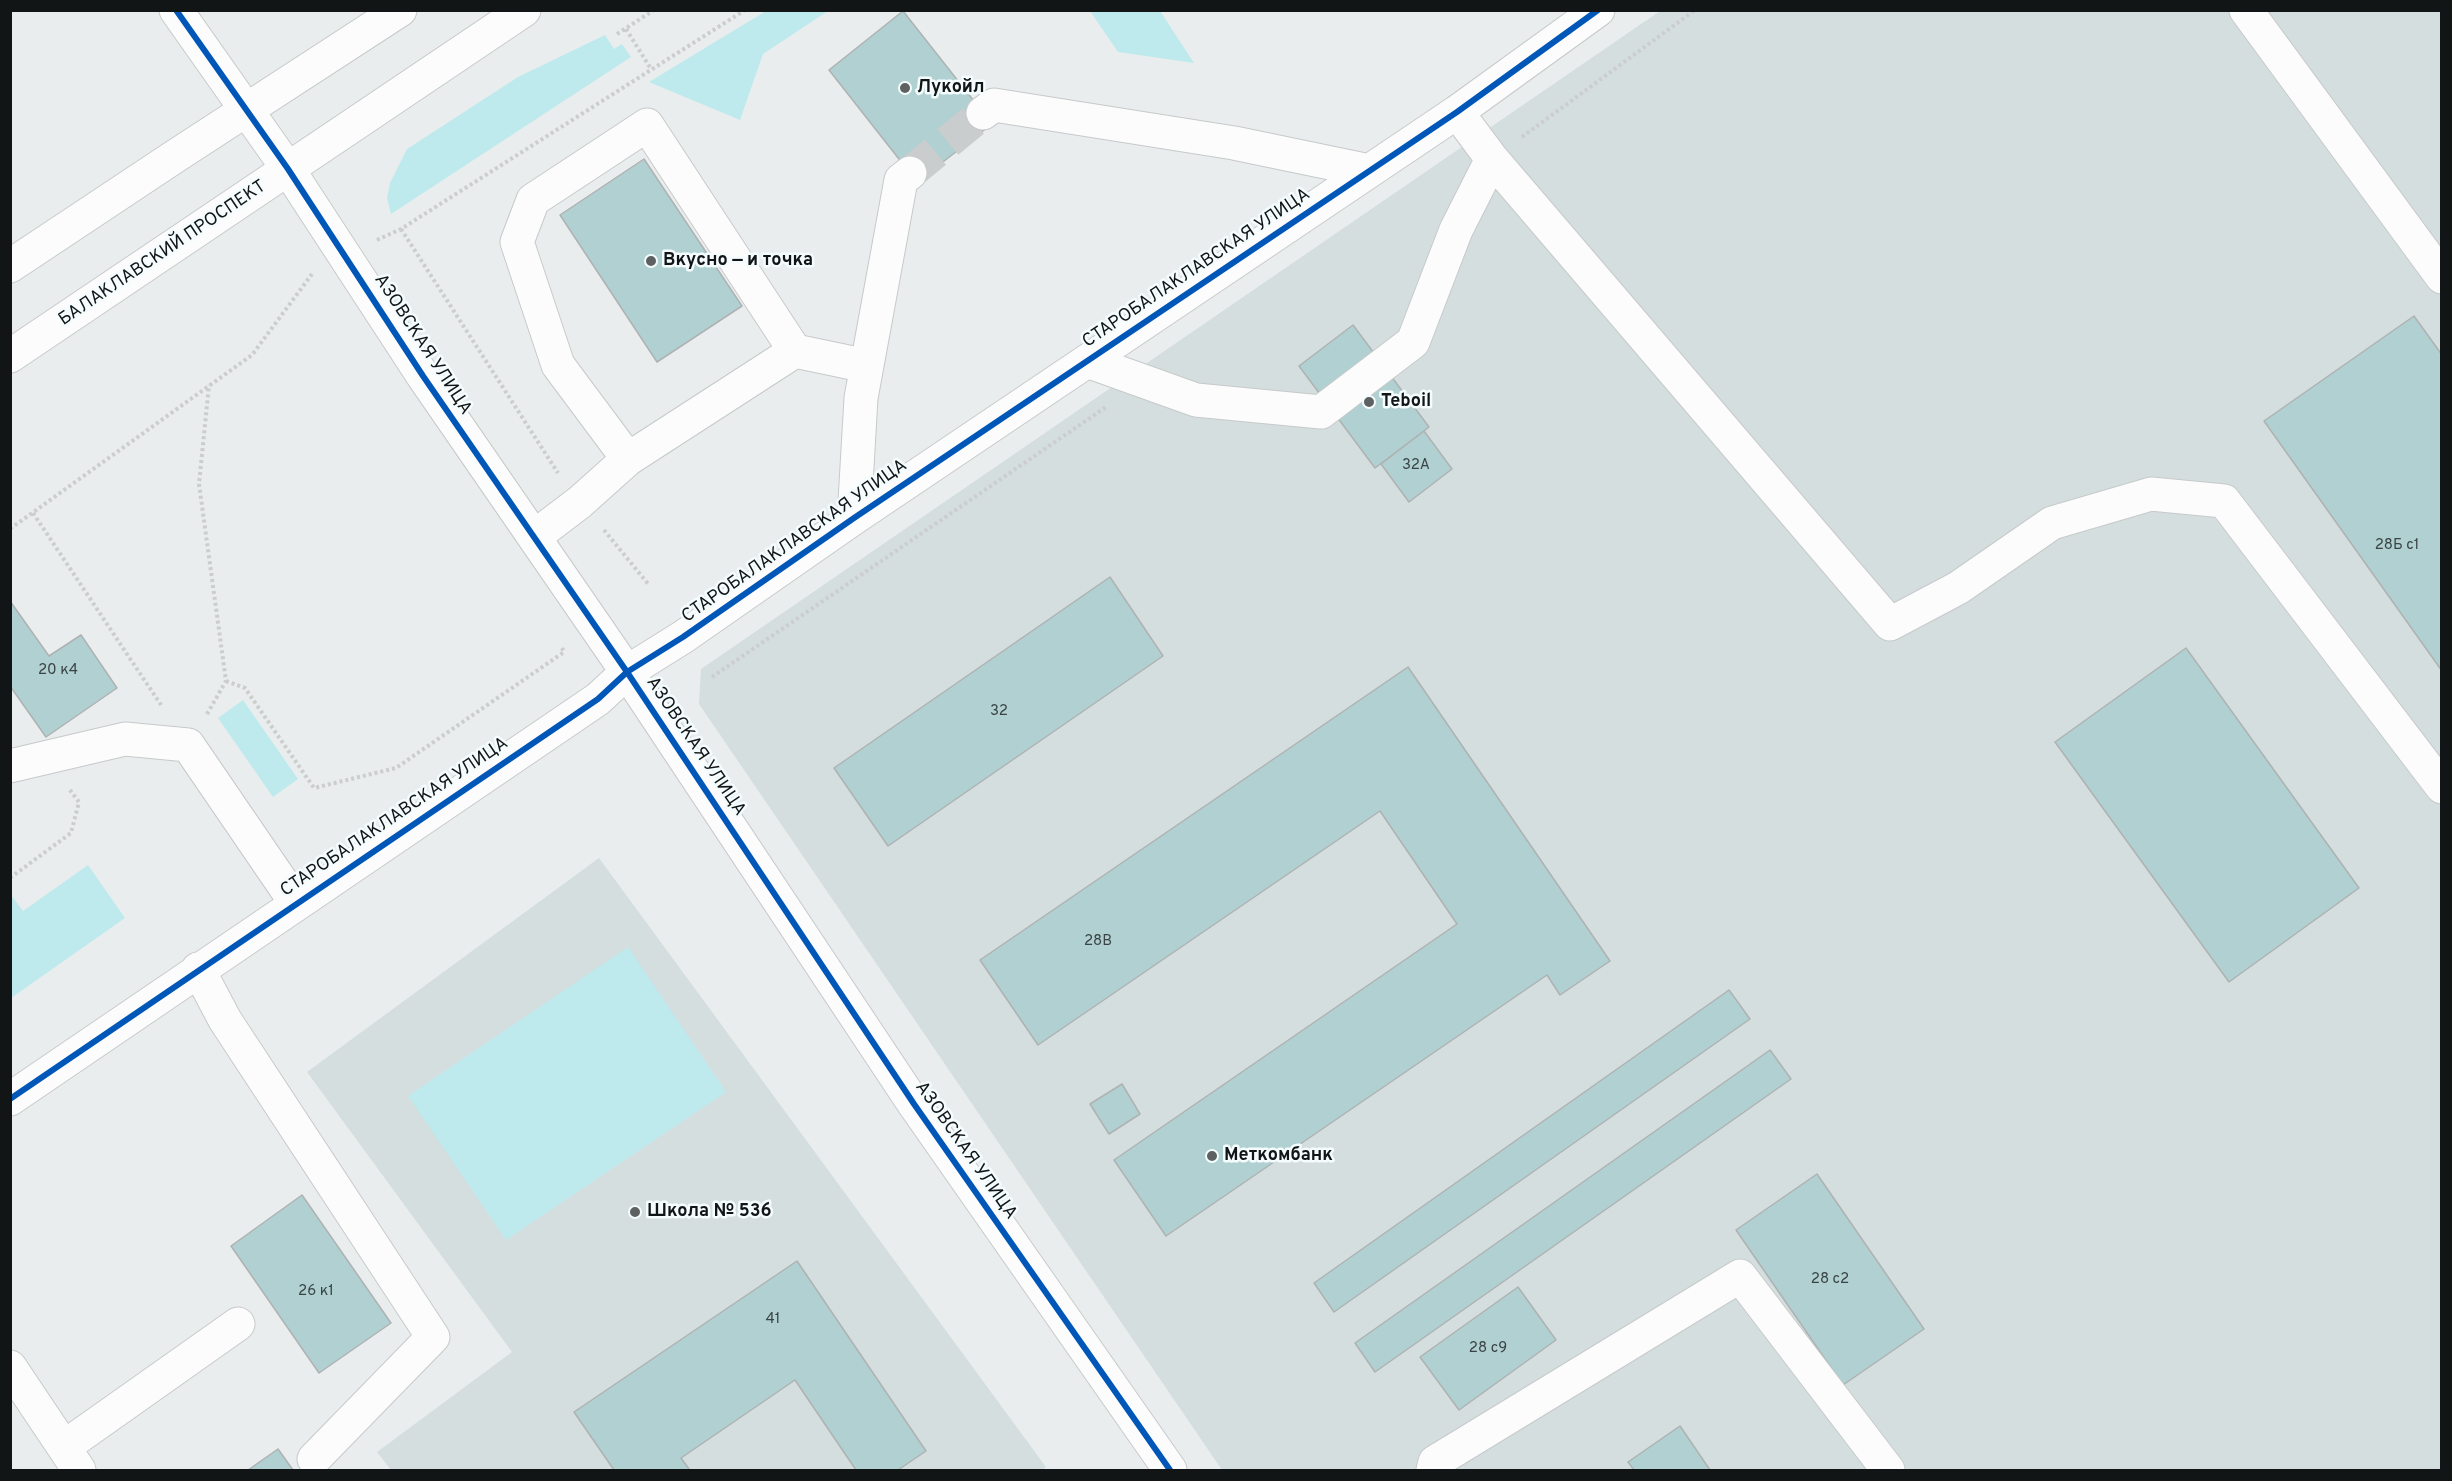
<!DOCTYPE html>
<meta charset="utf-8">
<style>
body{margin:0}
#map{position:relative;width:2452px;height:1481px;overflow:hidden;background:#e9eded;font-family:Overpass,sans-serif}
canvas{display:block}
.frame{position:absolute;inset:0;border:12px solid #121515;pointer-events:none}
</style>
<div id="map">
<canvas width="2452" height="1481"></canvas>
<div class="frame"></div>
</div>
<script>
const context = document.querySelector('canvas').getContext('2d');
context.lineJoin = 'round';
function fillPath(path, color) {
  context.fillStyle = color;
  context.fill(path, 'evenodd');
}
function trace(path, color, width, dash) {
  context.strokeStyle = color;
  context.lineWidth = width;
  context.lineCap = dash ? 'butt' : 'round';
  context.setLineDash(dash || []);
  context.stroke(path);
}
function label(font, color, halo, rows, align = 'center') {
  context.font = font + ' Overpass,sans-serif';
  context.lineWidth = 5;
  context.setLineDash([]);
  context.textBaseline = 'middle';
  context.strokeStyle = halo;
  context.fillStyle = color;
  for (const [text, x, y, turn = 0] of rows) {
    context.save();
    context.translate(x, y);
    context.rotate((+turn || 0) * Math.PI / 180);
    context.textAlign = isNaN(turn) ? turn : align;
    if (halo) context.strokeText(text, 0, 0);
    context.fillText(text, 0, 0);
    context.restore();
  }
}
fillPath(new Path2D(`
 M1660,11H2441V1470H1222L699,704L701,669Z
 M599,858L1046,1467L1042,1470H391L377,1452L512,1352L307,1072Z`), '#d4dedf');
fillPath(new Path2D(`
 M766,11H828L763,54L740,120L649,82Z
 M1090,11H1160L1194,63L1118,52Z
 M605,35L614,49L622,44L631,57L391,214L387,198L390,183L407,149L518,77Z
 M243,700L298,779L273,797L218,718Z
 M88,865L125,918L11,998V895L23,911Z
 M628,947L726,1092L506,1240L408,1096Z`), '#beeaed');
const building = new Path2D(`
 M903,11L992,124L917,182L829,70Z
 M644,159L742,306L657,362L560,215Z
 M2414,316L2442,355V671L2264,421Z
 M1353,325L1429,427L1375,468L1299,366Z
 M1424,431L1452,469L1409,502L1381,464Z
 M1110,577L1163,656L888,846L834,768Z
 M10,601L49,656L81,635L117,688L46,737L10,686Z
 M2186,648L2359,888L2229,982L2055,742Z
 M1408,667L1610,961L1560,995L1547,975L1166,1236L1114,1160L1457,924L1380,811L1038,1045L980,960Z
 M1729,990L1750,1019L1334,1312L1314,1283Z
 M1770,1050L1791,1079L1375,1372L1355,1343Z
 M1122,1084L1140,1114L1109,1134L1090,1104Z
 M1817,1174L1924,1329L1843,1385L1736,1230Z
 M302,1195L391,1323L319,1373L231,1246Z
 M797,1261L926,1451L898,1470H856L795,1380L681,1458L689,1469L687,1470H614L574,1412Z
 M1518,1287L1556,1340L1459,1410L1420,1357Z
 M1680,1426L1710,1470H1634L1628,1462Z
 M278,1449L293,1470H248Z`);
fillPath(building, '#b1d0d2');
trace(building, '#afb2b2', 1.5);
trace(new Path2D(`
 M910,173L983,113`), '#c9cdcd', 33, [33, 16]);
const minor = new Path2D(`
 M176,10L288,169L423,376L627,672L914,1104L1170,1470
 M2246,10L2442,277
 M1457,112L1492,159L1890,624L1958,588L2052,523L2151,494L2224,501L2442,787
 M983,113L994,105L1234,143L1369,171
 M1087,361L1196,400L1321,412L1413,342L1456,230L1492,159
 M628,459L558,365L517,242L533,200L647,125L795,351
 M854,518L861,398L901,180L910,173
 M534,537L580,502L628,459L795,351L867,366
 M10,766L125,739L188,745L296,903
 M198,969L225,1020L433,1337L314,1459
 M10,1099L598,699L627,672L683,637L854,518L1457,112L1598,10
 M10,1367L79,1470
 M64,1447L238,1324
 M1433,1470L1435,1462L1740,1276L1888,1470`);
const major = new Path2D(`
 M10,266L174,157L400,10
 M10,356L524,10`);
trace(minor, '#c7caca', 35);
trace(major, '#c7caca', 35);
trace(new Path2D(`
 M626,29L651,69
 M617,34L654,10
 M1522,137L1695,10
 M401,229L558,473
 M377,240L401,229L745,10
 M33,513L161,705
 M10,529L252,355L312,274
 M604,530L649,585
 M712,677L1106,407
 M226,681L245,688L314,788L396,768L564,652L562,648
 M207,714L226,681L199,484L209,385
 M10,878L71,833L79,802L70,790`), '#cccdcd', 4, [3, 3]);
trace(minor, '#fcfcfc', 33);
trace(major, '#fcfcfc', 33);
trace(new Path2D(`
 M176,10L288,169L423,376L627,672L914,1104L1170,1470
 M10,1099L598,699L627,672L683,637L854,518L1457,112L1598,10`), '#0057b8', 6);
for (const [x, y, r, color] of [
 [905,88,6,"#5d6161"],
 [651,261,6,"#5d6161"],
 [1369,402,6,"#5d6161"],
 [1212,1156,6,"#5d6161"],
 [635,1212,6,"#5d6161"]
]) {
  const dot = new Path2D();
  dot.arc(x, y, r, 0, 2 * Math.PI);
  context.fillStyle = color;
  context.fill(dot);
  trace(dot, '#f4fcfd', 2);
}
label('15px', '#3a4444', null, [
 ["32А",1416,466],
 ["28Б с1",2397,546],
 ["20 к4",58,671],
 ["32",999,712],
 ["28В",1098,942],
 ["28 с2",1830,1280],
 ["26 к1",316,1292],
 ["41",773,1320],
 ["28 с9",1488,1349]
]);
label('bold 18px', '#121515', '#f4fcfd', [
 ["Лукойл",917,88],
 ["Вкусно — и точка",663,261],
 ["Teboil",1381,402],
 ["Меткомбанк",1224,1156],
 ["Школа № 536",647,1212]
], 'left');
label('18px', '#121515', '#f4fcfd', [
 ["БАЛАКЛАВСКИЙ ПРОСПЕКТ",163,254,-34],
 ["СТАРОБАЛАКЛАВСКАЯ УЛИЦА",1197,269,-34],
 ["АЗОВСКАЯ УЛИЦА",422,345,57],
 ["СТАРОБАЛАКЛАВСКАЯ УЛИЦА",795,542,-35],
 ["АЗОВСКАЯ УЛИЦА",695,747,56],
 ["СТАРОБАЛАКЛАВСКАЯ УЛИЦА",395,818,-34],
 ["АЗОВСКАЯ УЛИЦА",965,1151,55]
]);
</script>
